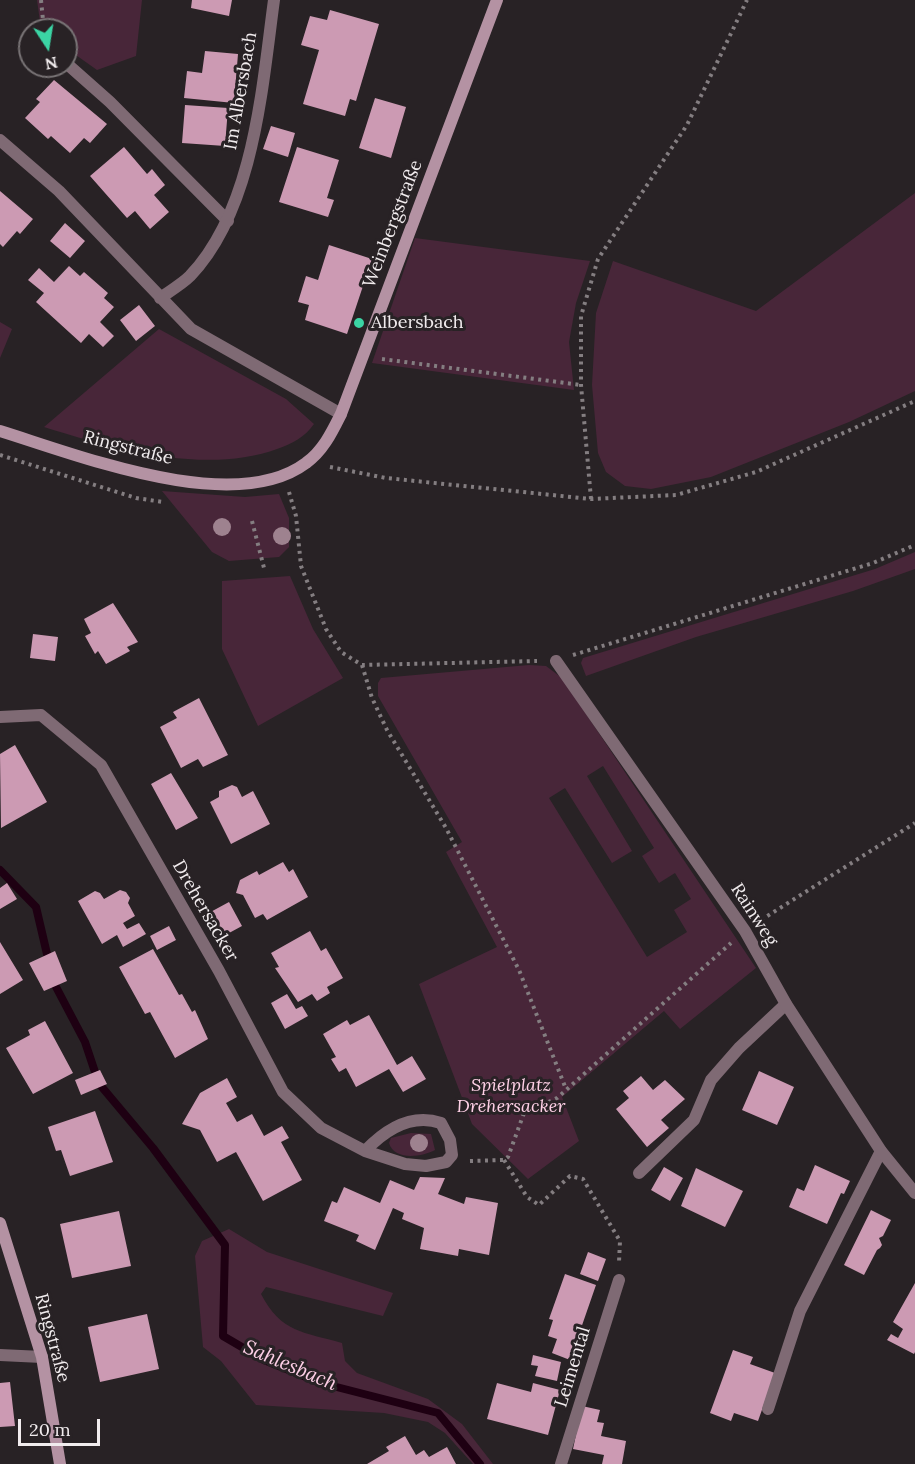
<!DOCTYPE html>
<meta charset="utf-8">
<style>
body{margin:0}
#map{position:relative;width:915px;height:1464px;overflow:hidden;background:#282225;font-family:Lora,serif}
canvas{display:block}
.north{position:absolute;left:18px;top:18px;width:60px;height:60px;box-sizing:border-box;background:#282225;border:2px solid #787375;border-radius:50%;rotate:168deg;font-size:16px;font-weight:700;line-height:24px;text-align:center;color:#f1ecee}
.north::after{content:'';display:block;margin:auto;width:21px;height:27px;background:#3bd4a4;clip-path:polygon(50% 0,100% 100%,50% 72%,0 100%)}
.scale{position:absolute;left:18px;top:1419px;width:82px;height:27px;box-sizing:border-box;border:3px solid #f1ecee;border-top:0;padding-left:8px;font-size:18px;line-height:21px;white-space:nowrap;color:#f1ecee;-webkit-text-stroke:4px #282225;paint-order:stroke}
</style>
<div id="map">
<canvas width="915" height="1464"></canvas>
<div class="north">N</div>
<div class="scale">20 m</div>
</div>
<script>
const context = document.querySelector('canvas').getContext('2d');
context.lineJoin = 'round';
function fillPath(path, color) {
  context.fillStyle = color;
  context.fill(path, 'evenodd');
}
function trace(path, color, width, dash) {
  context.strokeStyle = color;
  context.lineWidth = width;
  context.lineCap = dash ? 'butt' : 'round';
  context.setLineDash(dash || []);
  context.stroke(path);
}
function label(font, color, halo, rows, align = 'center') {
  context.font = font + ' Lora,serif';
  context.lineWidth = 6;
  context.setLineDash([]);
  context.textBaseline = 'middle';
  context.strokeStyle = halo;
  context.fillStyle = color;
  for (const [text, x, y, turn = 0] of rows) {
    context.save();
    context.translate(x, y);
    context.rotate((+turn || 0) * Math.PI / 180);
    context.textAlign = isNaN(turn) ? turn : align;
    if (halo) context.strokeText(text, 0, 0);
    context.fillText(text, 0, 0);
    context.restore();
  }
}
fillPath(new Path2D(`
 M37,0H142L136,56L97,70L66,48V30L41,29Z
 M915,193V391L849,422L711,477L651,489L625,486L606,472L598,453L592,385L596,313L613,261L756,311Z
 M415,238L590,261L576,303L569,342L574,390L372,363Z
 M0,322L12,329L0,358Z
 M159,329L286,399L314,424C305,437 292,444 277,449C206,475 114,449 44,427Z
 M162,491L245,497L279,494L289,518V547L279,557L229,561L212,552Z
 M915,552V569L853,591L696,637L586,676L581,663L583,658L875,569Z
 M290,576L313,629L343,678L258,726L222,649V581Z
 M529,665L546,666L562,678L756,968L680,1029L664,1011L562,1097L579,1141L528,1179L472,1124L419,984L497,947L446,852L462,842L378,696V683L381,678ZM603,766L654,848L642,856L659,883L675,873L691,899L674,910L687,932L647,957L549,798L565,788L612,863L632,851L587,776Z
 M411,1133L431,1134L435,1150C422,1157 394,1161 389,1143L391,1138Z
 M229,1229L267,1252L393,1293L383,1316L266,1287L261,1294C281,1333 304,1332 342,1343L345,1361L357,1373L428,1399L462,1424L493,1464H473L445,1433L428,1422L384,1413L256,1405L221,1361L203,1347L195,1256L202,1241Z`), '#482639');
trace(new Path2D(`
 M0,870L36,907L47,954
 M55,985L85,1042L95,1072
 M101,1086L153,1148L225,1245L223,1336L264,1360L321,1383L438,1413L480,1464`), '#1e0012', 8);
fillPath(new Path2D(`
 M192,0H232L229,16L191,8Z
 M330,10L379,24L356,101L350,99L345,116L303,104L319,50L301,45L310,16L327,20Z
 M205,51L238,54L234,103L184,98L187,71L202,73Z
 M54,80L107,124L90,143L84,138L70,153L51,136L48,139L25,118L40,102L36,99Z
 M375,98L406,107L391,158L359,148Z
 M185,105L228,108L225,146L182,143Z
 M271,126L295,133L288,157L263,149Z
 M124,147L147,174L152,169L165,185L154,195L169,212L150,229L135,211L127,218L90,176Z
 M297,147L339,160L327,198L334,200L328,217L279,202Z
 M0,191L33,219L20,234L17,231L3,247L0,244Z
 M65,223L85,241L70,258L50,241Z
 M329,245L372,259L347,334L305,320L309,305L298,302L306,276L318,280Z
 M69,266L80,276L84,272L108,293L104,298L114,307L100,322L114,336L103,347L89,334L81,343L36,302L44,293L28,280L39,268L54,282Z
 M139,305L155,326L136,341L120,320Z
 M113,603L138,642L127,647L130,651L106,664L98,651L95,654L85,636L91,633L84,619Z
 M33,634L58,637L55,661L30,658Z
 M199,698L228,755L203,767L198,759L181,768L160,727L177,718L173,712Z
 M15,745L47,802L1,828L0,754Z
 M171,773L198,818L176,830L151,784Z
 M232,785L237,787L242,797L253,791L270,824L231,844L210,802L219,797V791Z
 M283,862L289,872L293,869L308,897L267,920L263,914L255,918L243,895L236,893L240,880L257,871L259,875Z
 M7,883L17,899L0,909V888Z
 M120,890L126,892L130,898L128,903L135,916L123,923L127,929L139,923L146,934L123,947L117,935L102,944L78,901L95,891L100,893L104,899Z
 M229,902L242,926L218,939L205,915Z
 M169,926L176,940L157,950L150,936Z
 M310,931L321,951L326,948L343,978L327,987L330,993L317,1001L312,994L298,1002L275,968L279,967L271,953Z
 M0,942L23,980L0,994Z
 M153,949L179,995L182,994L192,1012L195,1010L208,1039L175,1058L150,1012L145,1014L119,967Z
 M55,951L67,981L44,991L29,963Z
 M287,994L296,1009L302,1006L308,1016L285,1029L271,1003Z
 M369,1015L397,1065L412,1056L426,1079L403,1092L389,1069L356,1087L346,1068L339,1072L331,1059L336,1057L323,1034L347,1020L350,1025Z
 M45,1021L73,1073L33,1094L6,1048L30,1035L28,1030Z
 M100,1070L107,1084L81,1095L75,1080Z
 M759,1071L794,1087L777,1125L742,1110Z
 M641,1076L653,1090L665,1080L685,1099L661,1120L669,1128L647,1147L616,1109L629,1098L623,1091Z
 M227,1078L237,1097L226,1103L237,1122L252,1114L264,1136L282,1126L289,1138L281,1142L302,1180L263,1201L236,1152L217,1162L200,1130L182,1124L200,1093Z
 M95,1111L113,1162L70,1176L61,1150L56,1151L48,1127Z
 M815,1165L850,1181L844,1194L841,1193L827,1224L789,1207L797,1188L804,1191Z
 M664,1167L683,1178L670,1201L651,1190Z
 M696,1168L743,1191L725,1227L681,1206Z
 M420,1177L445,1178L438,1194L464,1204L466,1197L498,1203L489,1255L459,1249L458,1256L420,1249L424,1228L402,1219L404,1213L393,1208L375,1250L356,1241L359,1235L324,1221L332,1201L337,1203L344,1187L380,1203L390,1180L414,1190Z
 M871,1210L891,1220L883,1236L879,1238L882,1245L880,1248L877,1250L864,1275L844,1265Z
 M119,1211L131,1266L72,1278L60,1224Z
 M588,1252L606,1259L598,1281L580,1274Z
 M565,1274L596,1285L570,1360L552,1353L557,1339L548,1336L553,1320L549,1319Z
 M915,1283V1352L914,1354L887,1340L891,1334L898,1338L903,1329L893,1322Z
 M147,1314L159,1369L100,1382L88,1327Z
 M733,1350L753,1357L750,1364L775,1373L758,1421L734,1413L731,1421L710,1413Z
 M533,1355L561,1362L557,1381L535,1376L538,1366L531,1365Z
 M10,1382L15,1426L0,1427V1383Z
 M497,1383L531,1392L533,1383L560,1390L548,1435L487,1419Z
 M582,1406L600,1410L597,1422L604,1423L601,1436L626,1441L622,1464H602L604,1455L573,1449Z
 M405,1436L416,1455L424,1450L429,1457L447,1447L456,1464H367L389,1451L386,1447Z`), '#cc9ab3');
trace(new Path2D(`
 M41,0L44,30
 M382,359L581,385
 M0,455L136,498L163,502
 M330,467L386,478L591,499L676,495L756,472L915,401
 M289,492L296,516L301,566L326,629L341,652L362,665L537,661
 M591,499L581,385V316L598,259L687,125L747,0
 M252,521L264,568
 M573,655L873,563L915,545
 M362,665L372,698L387,730L446,828L519,970L566,1089
 M761,920L915,823
 M504,1160L527,1197L539,1205L570,1176L583,1179L620,1241L619,1262
 M470,1161L504,1160L508,1157L524,1113L557,1098L731,943`), '#847e81', 4, [3, 4.5]);
trace(new Path2D(`
 M66,63L110,102L228,221
 M639,1173L694,1120L711,1080L739,1048L786,1004
 M768,1409L800,1311L881,1151`), '#7f6a74', 12);
trace(new Path2D(`
 M0,140L59,191L191,329L341,414
 M160,298C170,291 182,284 190,276C254,209 262,88 274,0
 M556,661L745,931L786,1004L881,1151L915,1193
 M0,717L41,715L101,765L219,971L283,1092L321,1128L365,1151L405,1164L426,1166L446,1162L452,1155L450,1140L441,1123C411,1113 385,1130 365,1151
 M0,1355L42,1357
 M561,1464L619,1280`), '#7f6a74', 12);
trace(new Path2D(`
 M0,431C78,455 234,517 306,463C323,451 332,432 341,414L497,0
 M0,1223L42,1357L60,1464`), '#b492a3', 12);
context.fillStyle = '#9e828f';
for (const [x, y] of [
 [222,527],
 [282,536],
 [419,1143]
]) {
  context.beginPath();
  context.arc(x, y, 9, 0, 2 * Math.PI);
  context.fill();
}
for (const [x, y, r, color] of [
 [359,323,6,"#3bd4a4"]
]) {
  const dot = new Path2D();
  dot.arc(x, y, r, 0, 2 * Math.PI);
  context.fillStyle = color;
  context.fill(dot);
  trace(dot, '#282225', 2);
}
label('18px', '#f1ecee', '#282225', [
 ["Im Albersbach",241,91,-80],
 ["Weinbergstraße",393,224,-69],
 ["Ringstraße",128,448,14],
 ["Drehersacker",205,911,60],
 ["Rainweg",754,915,57],
 ["Ringstraße",52,1338,75],
 ["Leimental",573,1367,-73]
]);
label('18px', '#f1ecee', '#282225', [
 ["Albersbach",371,323]
], 'left');
label('italic 18px', '#fed0e6', '#282225', [
 ["Spielplatz",511,1086],
 ["Drehersacker",511,1107]
]);
label('italic 20px', '#fdcfe6', '#282225', [
 ["Sahlesbach",290,1366,23]
]);
</script>
